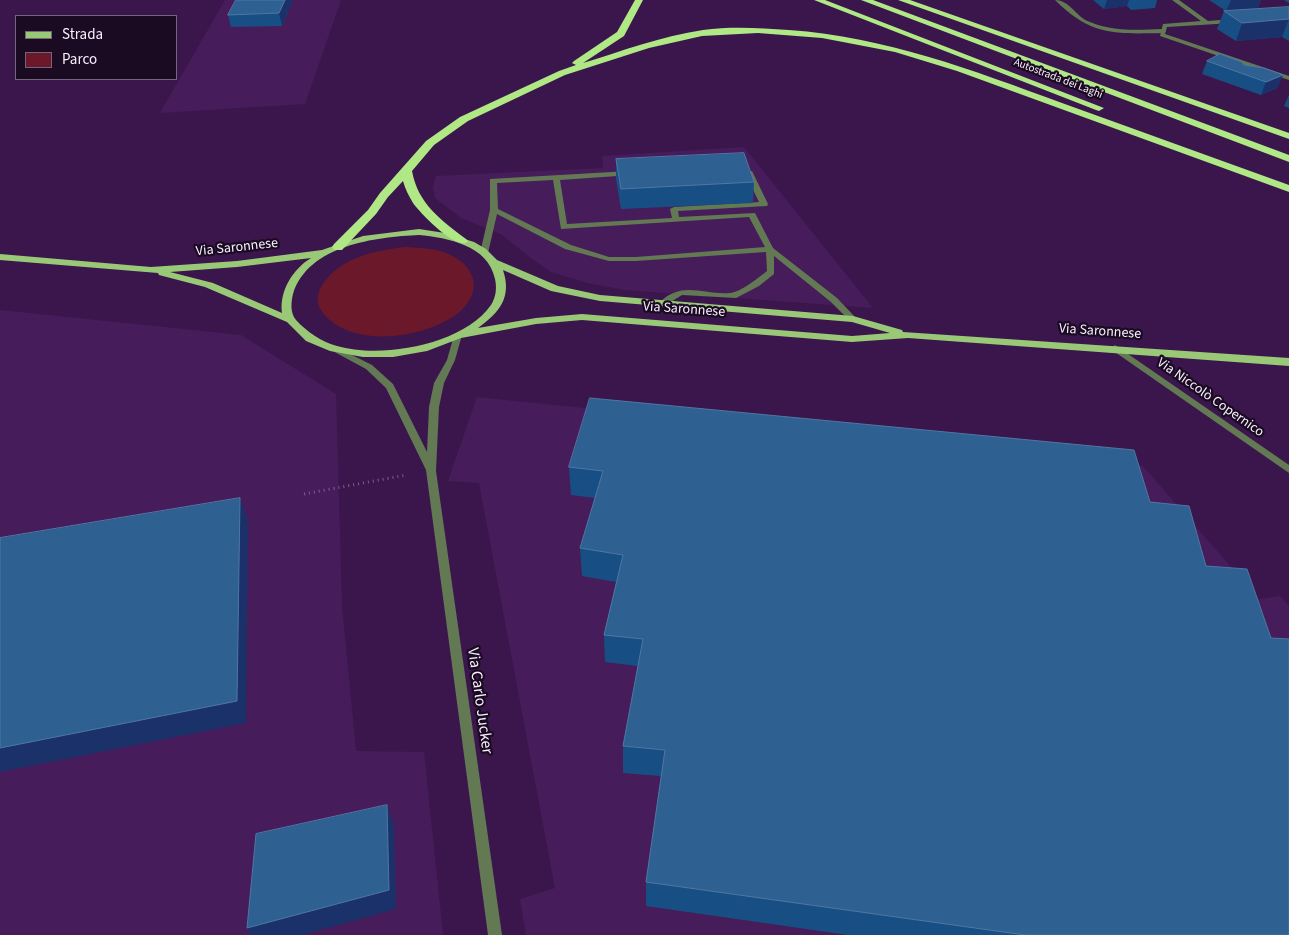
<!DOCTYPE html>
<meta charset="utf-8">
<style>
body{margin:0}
#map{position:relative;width:1289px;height:935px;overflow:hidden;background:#3b164c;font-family:"Source Sans 3",sans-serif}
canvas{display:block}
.legend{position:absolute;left:15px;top:15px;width:162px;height:65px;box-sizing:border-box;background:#1a0b22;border:1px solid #73667a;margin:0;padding:6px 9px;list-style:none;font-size:15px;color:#f8effd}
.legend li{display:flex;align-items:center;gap:10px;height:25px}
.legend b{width:25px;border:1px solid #73667a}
</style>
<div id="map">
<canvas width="1289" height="935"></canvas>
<ul class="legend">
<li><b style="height:6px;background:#99c977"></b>Strada</li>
<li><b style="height:14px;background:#6b192a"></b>Parco</li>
</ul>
</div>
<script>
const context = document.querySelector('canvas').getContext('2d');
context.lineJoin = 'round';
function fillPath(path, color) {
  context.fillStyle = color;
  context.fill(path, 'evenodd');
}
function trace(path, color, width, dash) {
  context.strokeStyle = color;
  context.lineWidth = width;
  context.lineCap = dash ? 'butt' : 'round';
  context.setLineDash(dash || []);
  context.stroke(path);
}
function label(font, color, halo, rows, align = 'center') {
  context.font = font + ' "Source Sans 3",sans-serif';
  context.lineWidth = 4.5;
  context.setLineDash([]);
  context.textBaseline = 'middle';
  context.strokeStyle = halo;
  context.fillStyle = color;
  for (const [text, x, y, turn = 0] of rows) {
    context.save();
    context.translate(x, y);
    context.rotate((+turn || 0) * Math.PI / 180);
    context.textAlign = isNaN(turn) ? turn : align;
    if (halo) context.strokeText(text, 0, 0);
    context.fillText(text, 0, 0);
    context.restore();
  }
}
fillPath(new Path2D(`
 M225,0H341L305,104L160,113Z
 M744,147L873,308L625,290L587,283L551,272L532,259L501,234L461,218L435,198L433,187L436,176L603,168L602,156Z
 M0,310L241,335L336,394L342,606L356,751L424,752L443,935H0Z
 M477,397L1143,466L1259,599L1280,596L1289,606V935H526L520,899L555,888L479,483L448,481Z`), '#461d5a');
fillPath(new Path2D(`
 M405,247C419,248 433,248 446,253C477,265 484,293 457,314C423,339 348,350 321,310C317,305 317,295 320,289C337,258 373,251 405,247Z`), '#6b192a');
trace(new Path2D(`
 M304,494L406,475`), '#7a5e87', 3, [1, 4]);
fillPath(new Path2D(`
 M1055,0C1070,0 1077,18 1090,22C1115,32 1137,30 1163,29L1166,31L1163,33C1115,34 1091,36 1055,0Z
 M629,171L633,173L632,175L560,180L567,224L672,218L670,209L674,207L759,202L745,173L752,171L768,204L767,206L678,211L679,217L755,213L773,248L837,298L857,319L856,321H850L831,302L774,256V274L759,286L736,298L682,295L666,305H660L659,303C682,280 702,295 730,293C741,292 758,278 767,271L766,252L636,261H609L565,249L497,214L488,253L484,255L480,253L490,210V179ZM553,180L561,229L749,217L765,247L636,257H609L571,245L498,209L497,183Z`), '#627953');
fillPath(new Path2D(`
 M1172,0H1179L1208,21L1233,19L1236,21L1233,23L1167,27L1165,34L1289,76V80L1160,36L1163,24L1201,21Z
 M458,332L462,335L455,360L444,383L439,407L436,471L502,935H488L426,470L386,388L366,369L329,349L333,346L336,347L372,365L393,384L427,452L429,407L434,383L447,360L454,335Z
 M1115,345L1289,465V473L1112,350L1111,348Z`), '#627953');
fillPath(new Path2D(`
 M419,229L445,233L474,242L486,249L497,260L558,286L600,295L853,316L902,330L903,332L1289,358V366L908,338L852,342L582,320L536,324L461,338L427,351L393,357H363L330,351L306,341L287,322L205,287L159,275L158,273L0,260V254L151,267L237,261L322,250L363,236ZM419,235C448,238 488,245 495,279C497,288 496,297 491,305C463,345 381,359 337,346C322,342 307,332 296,320C290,313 291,302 293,294C308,245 376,237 419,235ZM311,258C293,269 279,291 282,313L213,283L170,272L237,267ZM503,270L551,291L600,301L852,322L890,333L852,336L582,314L536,318L478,328C500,312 512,297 503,270Z`), '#99c977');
fillPath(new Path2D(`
 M635,0H643L624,36L583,63C622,51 662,36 703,30C731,26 761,28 789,30C886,37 972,70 1062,103C1138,130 1213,158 1289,185V192L957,71L895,52L822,38L758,33L702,36L649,48L565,75L468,121L434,145L412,171C418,204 441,220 466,239L468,241L466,243C453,247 421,214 413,203C409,196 405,189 403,181L388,197L376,214L342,250H334L332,247L334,244L368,210L380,193L426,141L460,117L559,71L576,65L572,63L574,61L617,32Z
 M814,0H825L1104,108L1099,111L1096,110Z
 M861,0H873L1289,155V162Z
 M898,0H910L1289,133V139Z`), '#afe885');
fillPath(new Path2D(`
 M236,0H293L282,26L231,27L228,15Z
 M1093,0H1157L1155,8L1131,10L1127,6L1104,9Z
 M1209,0H1261L1258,8L1231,10L1289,7V41L1282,37L1236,41L1217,29L1224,11H1226Z
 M1284,0H1289V3Z
 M1207,61L1244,65L1283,75L1277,88L1261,95L1202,74Z
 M1289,95V108L1284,106Z
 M616,159L754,182L753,203L621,209L616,179Z
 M569,467L1150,502L1289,935H848L646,906V882L661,776L623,773V746L638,666L605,662L604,635L616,582L582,576L580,548L595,498L571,495Z`), '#174f85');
fillPath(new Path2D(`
 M285,0H293L282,26L279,13Z
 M1107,0H1129L1127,6L1104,9Z
 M1231,0H1261L1258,8L1226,11Z
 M1289,19L1282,37L1236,41L1242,23Z
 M1283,75L1277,88L1261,95L1266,82Z
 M240,498L248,520L246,723L0,772V748Z
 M387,805L394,825L396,909L302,935H251L247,928Z`), '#1b3169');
const building = new Path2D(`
 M236,0H285L279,13L228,15Z
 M1289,7V19L1242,23L1224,11Z
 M1220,54L1242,62L1244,65L1264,68L1283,75L1266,82L1207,61Z
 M744,153L754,182L621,189L616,159Z
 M590,398L1134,450L1150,502L1189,506L1206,566L1247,569L1271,638L1289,639V935H1025L646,882L665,750L623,746L643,639L604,635L623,555L580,548L603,471L569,467Z
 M240,498L237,701L0,748V538Z
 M387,805L389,890L247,928L256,834Z`);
fillPath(building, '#2f6092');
trace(building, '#4f77a3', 1);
label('11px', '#f8effd', '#1a0b22', [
 ["Autostrada dei Laghi",1058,79,21]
]);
label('14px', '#f8effd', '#1a0b22', [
 ["Via Saronnese",237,248,-6],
 ["Via Saronnese",684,310,4],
 ["Via Saronnese",1100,332,4],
 ["Via Niccolò Copernico",1210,398,35]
]);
label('16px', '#f8effd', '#1a0b22', [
 ["Via Carlo Jucker",479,701,82]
]);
</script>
